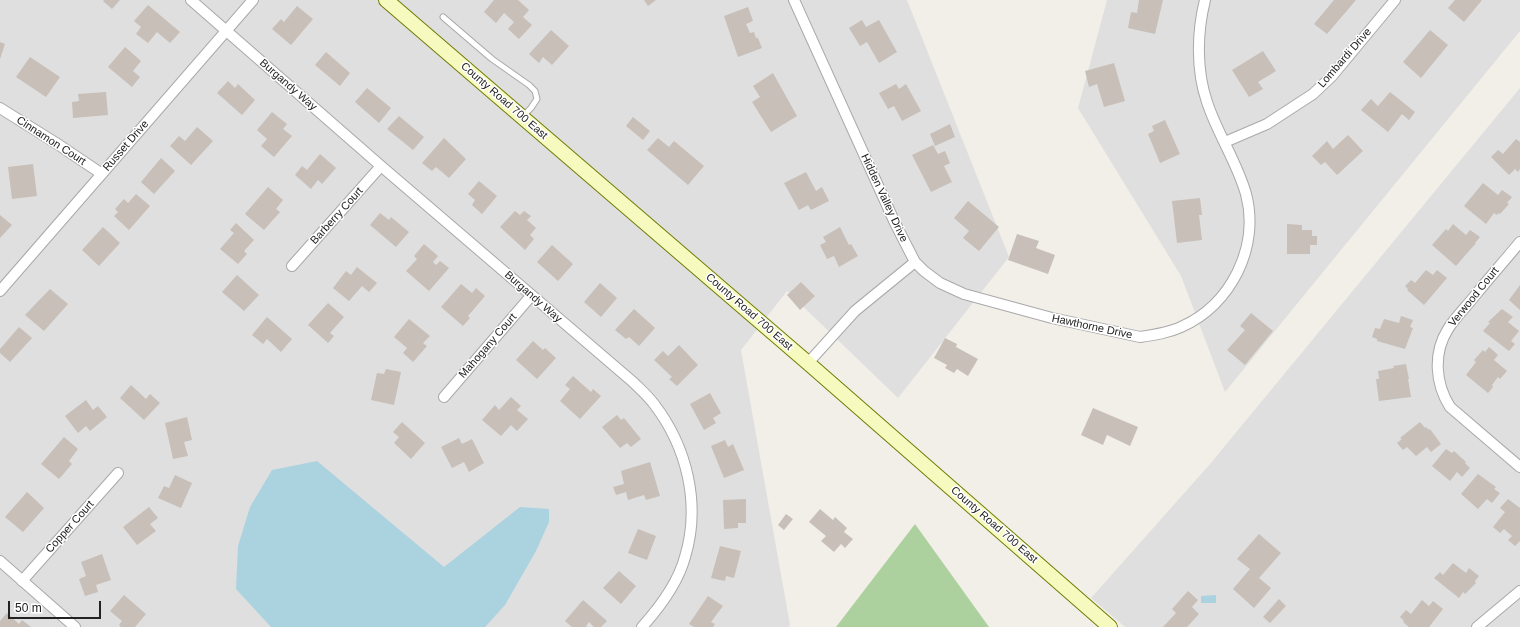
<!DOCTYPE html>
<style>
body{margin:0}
#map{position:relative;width:1520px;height:627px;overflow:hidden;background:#f2efe9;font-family:Helvetica,sans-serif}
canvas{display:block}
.scale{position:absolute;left:8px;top:601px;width:93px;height:18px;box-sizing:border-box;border:2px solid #222;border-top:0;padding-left:5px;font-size:12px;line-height:14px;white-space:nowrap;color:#222;-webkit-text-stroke:3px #fff;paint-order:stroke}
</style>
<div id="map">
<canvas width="1520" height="627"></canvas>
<div class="scale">50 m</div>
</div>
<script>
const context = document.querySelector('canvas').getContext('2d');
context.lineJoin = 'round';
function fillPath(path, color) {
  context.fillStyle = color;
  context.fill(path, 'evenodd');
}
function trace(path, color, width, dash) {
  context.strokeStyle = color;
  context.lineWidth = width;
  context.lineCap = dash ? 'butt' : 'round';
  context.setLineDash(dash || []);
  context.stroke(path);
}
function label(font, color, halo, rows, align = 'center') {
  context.font = font + ' Helvetica,sans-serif';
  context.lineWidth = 3;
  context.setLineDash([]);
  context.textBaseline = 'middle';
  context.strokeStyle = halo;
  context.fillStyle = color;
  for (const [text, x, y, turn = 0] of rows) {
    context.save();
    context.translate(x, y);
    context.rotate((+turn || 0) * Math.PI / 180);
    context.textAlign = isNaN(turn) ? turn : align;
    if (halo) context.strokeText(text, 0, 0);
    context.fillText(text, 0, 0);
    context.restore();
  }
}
fillPath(new Path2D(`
 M0,0H907L1009,257L898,398L787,291L741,350L790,625L789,627H0Z
 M1107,0H1520V31L1225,392L1181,276L1078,108Z
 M1520,88V627H1125L1091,598L1210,464Z`), '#e0dfdf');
fillPath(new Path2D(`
 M915,524L989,627H836Z`), '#add19e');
fillPath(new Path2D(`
 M317,461L444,567L520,507L549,509V522L536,551L505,605L485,627H271L236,589L238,546L250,507L272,470Z
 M1216,595V603H1201V596Z`), '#aad3df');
fillPath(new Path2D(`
 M104,0H120L112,9L103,1Z
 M494,0H518L529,10L523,17L532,25L519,39L508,29L514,22L504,13L496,23L484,12Z
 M644,0H656L648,6Z
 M1139,0H1163L1155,34L1128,28L1131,12L1137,13Z
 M1334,0H1356L1327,34L1314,24Z
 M1455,0H1482L1464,22L1448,8Z
 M148,5L180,32L170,43L157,32L148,43L136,34L141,27L134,21Z
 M297,6L313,19L291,45L272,29L281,19L284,22Z
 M748,7L753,21L746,24L750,33L754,32L756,38H758L762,48L738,57L724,16Z
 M862,20L866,27L879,20L897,52L879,63L867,42L860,46L849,28Z
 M551,30L569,46L552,65L543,57L539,63L529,54Z
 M1430,30L1448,45L1421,78L1403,62Z
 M0,42L5,44L0,59Z
 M125,47L141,61L133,71L140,77L132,87L108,67Z
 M1263,51L1276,71L1258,82L1263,89L1249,97L1232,70Z
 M326,52L350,73L340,86L315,65Z
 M30,57L60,77L46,97L16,77Z
 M1114,63L1125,101L1104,107L1097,84L1089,87L1085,71Z
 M773,73L797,116L771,132L752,102L760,97L753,86Z
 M228,81L235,88L238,84L255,100L242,115L217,93Z
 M896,84L899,89L906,84L921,111L902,121L894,106L888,109L879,93Z
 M367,88L391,108L379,123L355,102Z
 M106,92L108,115L73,118L72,102L79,101L78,94Z
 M1390,92L1415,112L1409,120L1402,114L1388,132L1361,110L1371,99L1378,106Z
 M272,112L287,124L283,129L292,136L274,157L261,146L267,139L257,130Z
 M399,116L424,137L413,150L387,129Z
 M633,117L650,131L643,140L626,126Z
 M1165,120L1180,154L1160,163L1148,134L1154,131L1152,126Z
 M950,124L955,137L935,146L930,134Z
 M197,127L213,141L191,165L170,146L179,136L185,141Z
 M1348,135L1363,151L1337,175L1325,162L1321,165L1312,156L1327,141L1333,149Z
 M444,138L466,159L449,178L436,167L432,171L422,163Z
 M658,138L669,147L674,141L704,166L688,185L647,150Z
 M1516,139L1520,142V169L1518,172L1515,169L1509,175L1491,157L1498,150L1503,154Z
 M933,145L938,154L945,151L950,163L944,166L952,182L931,192L912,155Z
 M320,154L336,168L322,184L318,180L311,189L295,175L302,166L307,170Z
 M161,158L175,171L154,194L141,182Z
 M33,164L37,196L12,199L8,167Z
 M806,172L816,191L822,187L829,201L811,210L808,205L799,210L784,183Z
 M479,181L497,196L482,214L472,205L475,200L468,194Z
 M1483,183L1498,195L1502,190L1512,197L1507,203L1509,204L1500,214L1499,213L1497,215L1494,213L1486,224L1464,206Z
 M268,187L283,200L276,209L280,212L264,230L245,214Z
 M136,194L150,206L129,230L114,216L118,212L115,209L124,199L128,203Z
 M1200,198L1202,215H1199L1202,240L1177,243L1172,201Z
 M968,201L999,227L979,251L963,238L969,231L954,218Z
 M515,211L520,215L524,211L531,216L527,220L536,228L530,235L534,239L525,250L500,227Z
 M380,213L389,220L391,217L409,232L396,247L370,225Z
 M0,215L12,225L0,238Z
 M236,223L254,240L244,251L247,254L238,264L220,249L234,233L230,230Z
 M1287,224L1302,225V230H1312V236H1317V245H1310V254H1287Z
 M1453,224L1466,235L1470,230L1480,237L1475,243H1476L1456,266L1432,245L1446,229L1448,231Z
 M103,227L120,243L99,266L82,250Z
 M840,227L849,245L851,244L858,256L839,267L834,256L827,259L820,245L826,242L823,237Z
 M1017,234L1039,241L1036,248L1055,255L1048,274L1008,260Z
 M424,244L438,256L433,262L436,265L440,261L449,268L429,291L406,271L417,259L414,256Z
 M552,245L573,264L558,281L537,262Z
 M357,267L377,283L369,292L362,286L349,301L333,288L346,271L351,275Z
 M1426,270L1433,275L1437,270L1447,278L1424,305L1407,290L1408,289L1405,286L1411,280L1415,283Z
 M237,275L259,295L244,311L222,292Z
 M801,282L815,296L800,310L787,295Z
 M600,283L617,298L601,317L584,302Z
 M461,284L472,293L476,288L485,296L468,316L470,318L463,326L441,307Z
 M1520,285V310L1509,300Z
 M50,289L68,304L44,331L25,315Z
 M328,303L344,317L330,333L334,336L328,343L308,325Z
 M634,309L655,328L639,346L629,337L626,339L615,330Z
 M1502,309L1513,317L1508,322L1519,331L1511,341L1515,344L1509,351L1483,331L1490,323L1488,322Z
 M1251,313L1273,331L1245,365L1227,350L1245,330L1240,326Z
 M1401,316L1413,320L1410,327L1413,328L1405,349L1377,341V339L1372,337L1375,328L1380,329L1384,319L1399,323Z
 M267,317L292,339L281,352L267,339L263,344L252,335Z
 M409,319L430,336L423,343L427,346L413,362L403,353L407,348L394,337Z
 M19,327L32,338L10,362L0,353V349Z
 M945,338L957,344L956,347L978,359L968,376L957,369L954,373L945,368L947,365L934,358Z
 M533,341L543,350L545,348L556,358L537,379L516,360Z
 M679,345L698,365L677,386L669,379L672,377L654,360L663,351L668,356Z
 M1489,347L1498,355L1494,360L1507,371L1500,379L1498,377L1492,385L1493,387L1488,393L1466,375L1476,362L1474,360L1483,350L1485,352Z
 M1406,364L1409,379H1408L1411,397L1379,401L1376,379H1379L1378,371L1394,368L1393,366Z
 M386,369L401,372L394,405L371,400L377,373L384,374Z
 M573,376L591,392L593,389L601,396L580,419L560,401L570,389L565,385Z
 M131,385L146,399L150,394L160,403L144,420L120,398Z
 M710,393L721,413L713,418L716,423L704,430L690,404Z
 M511,397L521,406L517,410L528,419L517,431L511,425L501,436L482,420L495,405L499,410Z
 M86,400L93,410L98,406L107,417L90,431L86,426L78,433L65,416Z
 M1093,408L1138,427L1130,446L1107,435L1103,445L1081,435Z
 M617,415L621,420L624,418L641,439L631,447L627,443L620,448L602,427Z
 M187,417L192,440L184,442L188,456L173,459L165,423Z
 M402,422L425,443L411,459L394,443L399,437L393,432Z
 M1420,422L1425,428L1426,427L1429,430L1430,429L1441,444L1431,452L1427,447L1416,456L1407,447L1403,450L1397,443L1402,439L1400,438Z
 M64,437L78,449L69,461L72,464L59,479L41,464Z
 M459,438L462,444L472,439L484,463L469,472L464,462L452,468L441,447Z
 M725,440L728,447L733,444L744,470L724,478L711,446Z
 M1446,449L1452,453L1454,451L1466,462L1465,463L1470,468L1462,477L1457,472L1450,481L1432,466Z
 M650,462L660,496L646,500L644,495L628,500L626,492L616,495L613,487L624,484L621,471Z
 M1478,474L1496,487L1494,489L1500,493L1492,503L1487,499L1478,509L1461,494Z
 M175,475L192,483L181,508L158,498L164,486L169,488Z
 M27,492L44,508L23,532L5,517Z
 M746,499V523H738V528L724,529L723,500Z
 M1508,499L1520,508V541L1515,546L1508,540L1512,536L1504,529L1500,533L1493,527L1505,512L1500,508Z
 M149,507L158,518L150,524L156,531L137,545L123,527Z
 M820,509L833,520L835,517L847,528L844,532L853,539L845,548L841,544L834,552L821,541L826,536L809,522Z
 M786,514L793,519L784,530L778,525Z
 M638,529L656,536L647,560L628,553Z
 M1259,534L1281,553L1259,578L1271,588L1254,608L1233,589L1250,569L1237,559Z
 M720,546L741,551L734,578L726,576L725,581L711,578Z
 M102,554L111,580L96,585L98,592L85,596L79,579L86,576L81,562Z
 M1453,563L1466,573L1469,568L1479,576L1475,581L1476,583L1465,594L1463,592L1459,598L1434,578L1440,572L1443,575Z
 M619,571L636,586L621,604L603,588Z
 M1188,591L1198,600L1192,607L1199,614L1187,627H1163L1176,613L1172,609Z
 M124,595L146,614L135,627H121L119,625L122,621L110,611Z
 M708,596L723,606L711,622L715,624L713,627H694L689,624Z
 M1279,599L1286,606L1270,623L1263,617Z
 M583,600L607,621L601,627H594L589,622L586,626L587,627H572L565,621Z
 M1422,600L1429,606L1433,601L1443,609L1429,627H1409L1403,622L1404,621L1400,617L1406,610L1411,614Z
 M7,613L19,624L22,620L31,627H0V621Z`), '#c7bfb8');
const service = new Path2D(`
 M443,17L492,59L529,85L535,91L537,99L531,108L522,117`);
const minor = new Path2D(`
 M191,0L381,166L633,382C640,389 648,396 654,404C687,447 701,504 685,557C678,583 660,607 642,627
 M794,0L895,223L915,262L924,271L940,283L964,294L1052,318L1140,337C1154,335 1168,333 1181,327C1231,305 1260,247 1246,194C1237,162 1217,133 1207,102C1196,70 1197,32 1205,0
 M0,108L56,143L102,174
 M1225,142L1267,124L1313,94L1332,76L1395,0
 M1520,242C1506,259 1491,276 1477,293C1468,305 1456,316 1448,329C1433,353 1435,383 1450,407L1520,467
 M292,266L381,166
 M0,291L253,0
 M808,363L855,311L915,262
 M444,397L531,296
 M0,561L75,627
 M22,581L118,473
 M1477,627L1520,591`);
const secondary = new Path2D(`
 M386,0L808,363L1110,627`);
trace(service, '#a9a9a9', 7);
trace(minor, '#a9a9a9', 12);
trace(secondary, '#707d05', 16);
trace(service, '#fff', 5);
trace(minor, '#fff', 10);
trace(secondary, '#f7fabf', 14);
label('11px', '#222', '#fff', [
 ["Lombardi Drive",1345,58,-49],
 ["Burgandy Way",288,85,41],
 ["County Road 700 East",504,101,41],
 ["Cinnamon Court",51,141,33],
 ["Russet Drive",126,146,-49],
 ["Hidden Valley Drive",884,198,65],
 ["Barberry Court",337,216,-48],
 ["Burgandy Way",533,297,41],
 ["Verwood Court",1474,297,-51],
 ["County Road 700 East",749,312,41],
 ["Hawthorne Drive",1092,327,12],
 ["Mahogany Court",488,346,-49],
 ["County Road 700 East",994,525,41],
 ["Copper Court",70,527,-48]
]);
</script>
